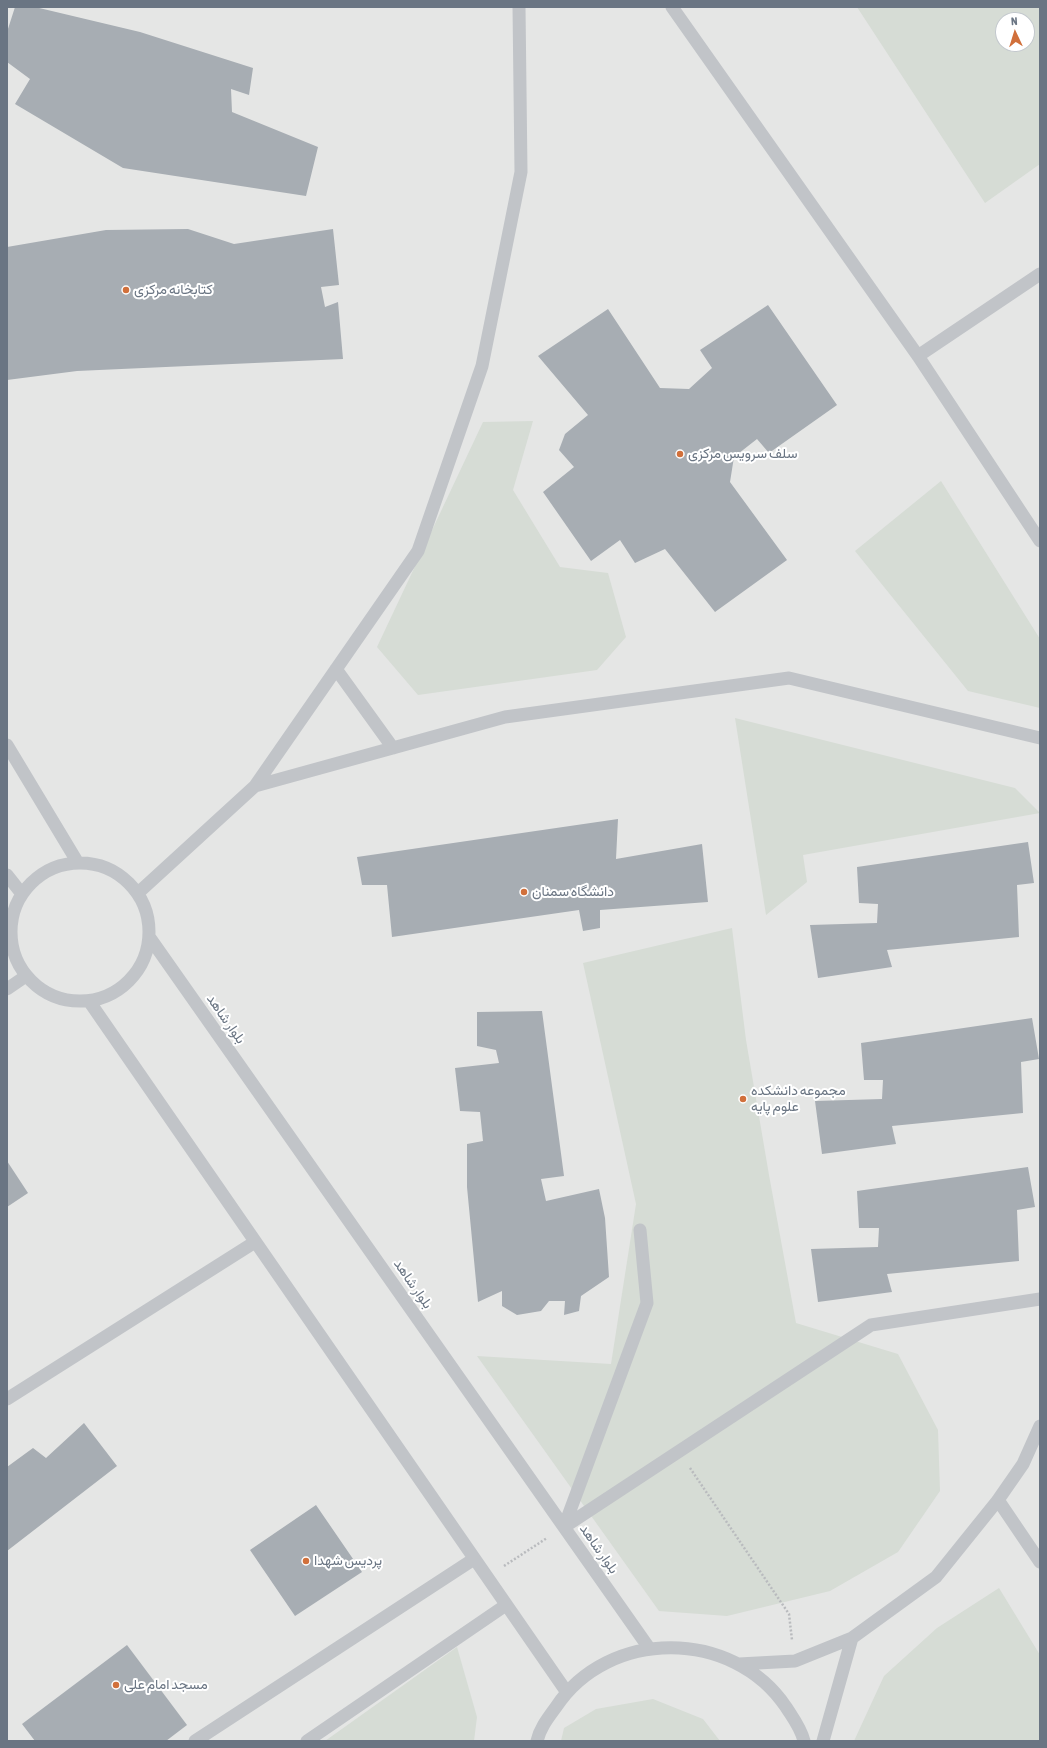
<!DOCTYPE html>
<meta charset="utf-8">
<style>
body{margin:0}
#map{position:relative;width:1047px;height:1748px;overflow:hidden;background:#f7f7f5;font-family:"Asap Condensed",sans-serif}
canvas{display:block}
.frame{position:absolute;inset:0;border:8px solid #6a7583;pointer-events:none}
.north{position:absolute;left:995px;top:12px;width:40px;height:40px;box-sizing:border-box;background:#fff;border:1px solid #c3c8cd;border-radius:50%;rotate:356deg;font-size:11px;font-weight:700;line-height:16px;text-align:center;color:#6a7583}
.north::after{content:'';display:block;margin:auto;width:14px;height:18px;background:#d1703b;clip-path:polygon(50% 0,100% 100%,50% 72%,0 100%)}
</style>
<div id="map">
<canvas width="1047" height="1748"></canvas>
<div class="frame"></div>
<div class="north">N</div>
</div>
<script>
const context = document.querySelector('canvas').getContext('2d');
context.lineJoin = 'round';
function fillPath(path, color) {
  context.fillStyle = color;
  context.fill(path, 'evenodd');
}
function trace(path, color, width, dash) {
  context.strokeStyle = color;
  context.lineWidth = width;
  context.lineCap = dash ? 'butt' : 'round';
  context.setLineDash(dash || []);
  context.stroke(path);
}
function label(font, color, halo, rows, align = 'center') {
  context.font = font + ' "Asap Condensed",Vazirmatn,sans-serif';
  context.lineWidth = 4;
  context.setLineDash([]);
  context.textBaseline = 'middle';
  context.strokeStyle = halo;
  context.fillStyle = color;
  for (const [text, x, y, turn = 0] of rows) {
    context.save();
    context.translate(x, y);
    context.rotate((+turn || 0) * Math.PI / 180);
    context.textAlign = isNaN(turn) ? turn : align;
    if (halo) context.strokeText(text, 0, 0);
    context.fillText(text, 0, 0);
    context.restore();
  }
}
fillPath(new Path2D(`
 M7,7H1040V1741H7ZM1003,20H1027V44H1003Z`), '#e5e6e5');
fillPath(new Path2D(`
 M857,7H1040V164L985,203ZM1003,20H1027V44H1003Z
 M533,421L513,490L560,567L608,573L626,637L597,670L418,695L377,647L483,422Z
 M941,481L1040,639V708L968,691L855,551Z
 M735,718L1015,788L1040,813L803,855L807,882L766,915Z
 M732,928L746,1040L769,1175L796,1323L898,1354L938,1430L940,1491L898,1552L830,1591L727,1616L659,1611L477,1356L611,1364L636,1204L583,963Z
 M999,1588L1040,1655V1741H854L884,1676L937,1628Z
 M457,1647L477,1717L474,1741H325Z
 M653,1699L703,1719L720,1741H561L564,1728L596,1709Z`), '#d6dcd5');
fillPath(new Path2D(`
 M15,7H35L140,32L253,68L249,95L231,89L232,112L318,147L306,196L123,168L15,104L30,79L7,62V32Z
 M188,229L234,244L333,229L339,285L321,287L325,307L338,302L343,359L77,371L7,380V247L106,230Z
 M768,305L837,405L769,453L757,439L734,457L730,482L787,560L715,612L665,549L635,563L620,540L591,561L543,492L574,467L559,450L565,434L588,415L538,356L608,309L660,388L689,389L712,368L700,350Z
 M618,819L616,859L702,844L708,902L600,910V928L583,931L579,910L392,937L387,885H362L357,857Z
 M1028,842L1034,883L1017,885L1019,937L887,950L892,967L818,978L810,925L877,923L878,904L859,903L857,867Z
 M542,1011L564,1176L541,1179L546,1201L599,1189L605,1218L609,1277L581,1296L579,1311L564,1315L565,1301H549L541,1311L517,1315L502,1306V1291L478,1302L467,1187V1144L483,1141L480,1112L460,1111L455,1068L499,1063L496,1050L477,1046V1012Z
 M1032,1018L1039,1059L1021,1062L1023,1113L892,1126L896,1144L822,1154L815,1101L882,1099L883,1080H864L861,1043Z
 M7,1161L28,1193L7,1207Z
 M1028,1167L1035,1207L1017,1210L1019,1261L887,1274L892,1292L818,1302L811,1249L878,1247L879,1228H859L857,1191Z
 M84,1423L117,1466L7,1551V1467L33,1448L46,1458Z
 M316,1505L362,1572L295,1616L250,1550Z
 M127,1645L187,1725L166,1741H35L22,1724Z`), '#a7adb3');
trace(new Path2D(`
 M690,1468L789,1614L792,1640
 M504,1566L547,1538`), '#b9bbbe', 2.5, [2, 2]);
trace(new Path2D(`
 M672,7L918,356L1040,541
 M918,356L1040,274
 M336,669L393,748
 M7,745L78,863
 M255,786L418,551L482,366L521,172L519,7
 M11 932a69 69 0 1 1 138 0a69 69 0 1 1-138 0Z
 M7,875L22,894
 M138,893L255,786L505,717L789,678L1040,738
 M150,938L649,1648
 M7,989L26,976
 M89,1001L566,1691
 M7,1399L255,1242
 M998,1500L1040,1562
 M564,1527L871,1325L1040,1299
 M564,1527L647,1303L640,1230
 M739,1664L795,1661L852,1638L936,1577L998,1500L1023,1464L1040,1426
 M195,1741L474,1559
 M307,1741L506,1605
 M537,1741C540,1728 548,1718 556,1707C608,1628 733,1628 786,1707C793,1718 801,1728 804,1741
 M823,1741L852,1638`), '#c1c4c8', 13);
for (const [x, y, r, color] of [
 [126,290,4,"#d1703b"],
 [680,454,4,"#d1703b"],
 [524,892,4,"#d1703b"],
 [743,1099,4,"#d1703b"],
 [306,1561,4,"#d1703b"],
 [116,1685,4,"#d1703b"]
]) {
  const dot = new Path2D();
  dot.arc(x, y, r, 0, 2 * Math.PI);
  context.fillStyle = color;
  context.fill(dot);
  trace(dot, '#fff', 1.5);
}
label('14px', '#6a7583', '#fff', [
 ["کتابخانه مرکزی",134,290],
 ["سلف سرویس مرکزی",688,454],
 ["دانشگاه سمنان",532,892],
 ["مجموعه دانشکده",751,1091],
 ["علوم پایه",751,1107],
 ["پردیس شهدا",314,1561],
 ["مسجد امام علی",124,1685]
], 'left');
label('14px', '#6a7583', '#fff', [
 ["بلوار شاهد",226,1019,55],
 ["بلوار شاهد",413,1284,55],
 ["بلوار شاهد",599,1549,55]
]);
</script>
